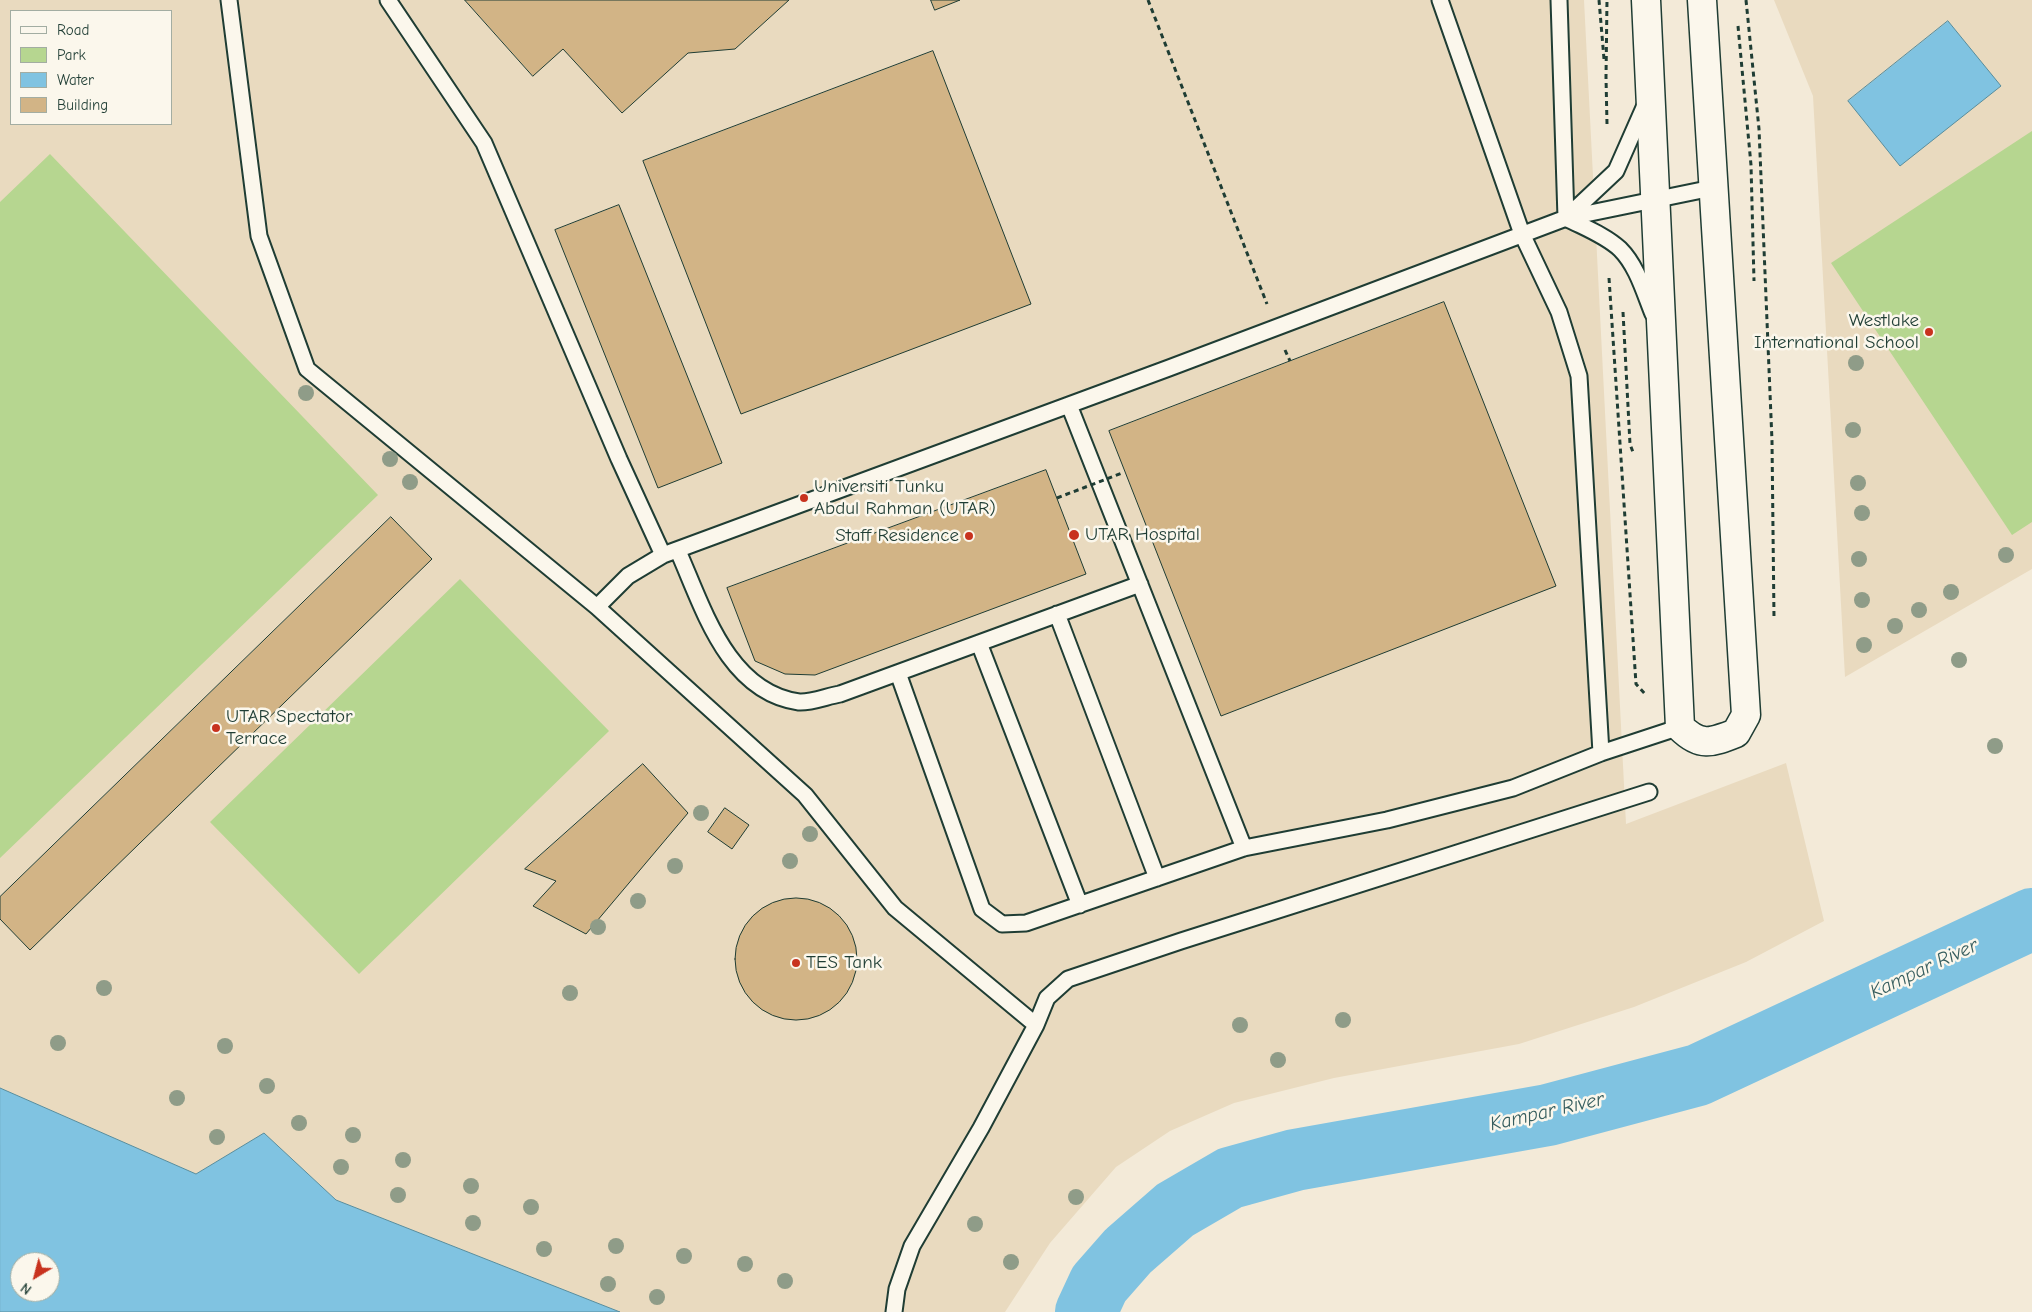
<!DOCTYPE html>
<style>
body{margin:0}
#map{position:relative;width:2032px;height:1312px;overflow:hidden;background:#f3ead8;font-family:"Comic Neue",sans-serif}
canvas{display:block}
.legend{position:absolute;left:10px;top:10px;width:162px;height:115px;box-sizing:border-box;background:#fbf7ec;border:1px solid #a3ada2;margin:0;padding:6px 9px;list-style:none;font-size:15px;color:#1f3d34}
.legend li{display:flex;align-items:center;gap:10px;height:25px}
.legend b{width:25px;border:1px solid #a3ada2}
.north{position:absolute;left:10px;top:1252px;width:50px;height:50px;box-sizing:border-box;background:#fbf7ec;border:1px solid #a3ada2;border-radius:50%;rotate:217deg;font-size:14px;font-weight:700;line-height:20px;text-align:center;color:#1f3d34}
.north::after{content:'';display:block;margin:auto;width:18px;height:22px;background:#c8321e;clip-path:polygon(50% 0,100% 100%,50% 72%,0 100%)}
</style>
<div id="map">
<canvas width="2032" height="1312"></canvas>
<ul class="legend">
<li><b style="height:6px;background:#fbf7ec"></b>Road</li>
<li><b style="height:14px;background:#b6d690"></b>Park</li>
<li><b style="height:14px;background:#80c3e1"></b>Water</li>
<li><b style="height:14px;background:#d2b486"></b>Building</li>
</ul>
<div class="north">N</div>
</div>
<script>
const context = document.querySelector('canvas').getContext('2d');
context.lineJoin = 'round';
function fillPath(path, color) {
  context.fillStyle = color;
  context.fill(path, 'evenodd');
}
function trace(path, color, width, dash) {
  context.strokeStyle = color;
  context.lineWidth = width;
  context.lineCap = dash ? 'butt' : 'round';
  context.setLineDash(dash || []);
  context.stroke(path);
}
function label(font, color, halo, rows, align = 'center') {
  context.font = font + ' "Comic Neue",sans-serif';
  context.lineWidth = 5;
  context.setLineDash([]);
  context.textBaseline = 'middle';
  context.strokeStyle = halo;
  context.fillStyle = color;
  for (const [text, x, y, turn = 0] of rows) {
    context.save();
    context.translate(x, y);
    context.rotate((+turn || 0) * Math.PI / 180);
    context.textAlign = isNaN(turn) ? turn : align;
    if (halo) context.strokeText(text, 0, 0);
    context.fillText(text, 0, 0);
    context.restore();
  }
}
fillPath(new Path2D(`
 M0,0H1584L1626,824L1786,763L1824,921L1746,962L1634,1007L1519,1044L1334,1078L1234,1103L1170,1131L1116,1167L1050,1243L1005,1312H620L336,1200L264,1134L196,1174L0,1088ZM11,11H171V124H11Z
 M1774,0H2032V569L1845,677L1813,96Z`), '#e9dabf');
fillPath(new Path2D(`
 M2032,131V522L2012,535L1831,263Z
 M50,154L378,495L0,858V202Z
 M460,579L609,731L359,974L210,822Z`), '#b6d690');
const water = new Path2D(`
 M1948,21L2001,86L1900,166L1848,101Z
 M0,1088L196,1174L264,1133L336,1200L620,1312H0ZM20,1262H50V1292H20Z`);
fillPath(water, '#80c3e1');
trace(water, '#598d9c', 1);
trace(new Path2D(`
 M1086,1312L1099,1284L1128,1251L1175,1210L1230,1178L1295,1160L1548,1115L1698,1075L2032,919`), '#80c3e1', 62);
const building = new Path2D(`
 M465,0H789L735,49L688,53L622,113L563,49L533,76Z
 M931,0H960L935,10Z
 M933,51L1031,304L741,414L643,161Z
 M619,205L722,463L658,488L555,230Z
 M1444,302L1556,586L1221,716L1109,431Z
 M1046,470L1086,574L815,675L785,674L755,661L727,588Z
 M391,517L432,559L30,950L0,919V897Z
 M643,764L688,813L586,934L533,906L556,881L525,869Z
 M725,808L749,825L732,849L708,832Z
 M735 959a61 61 0 1 1 122 0a61 61 0 1 1-122 0Z`);
fillPath(building, '#d2b486');
trace(building, '#1f3d34', 1);
const service = new Path2D(`
 M229,0L259,236L307,369L597,607L805,795L895,908L1036,1025
 M388,0L484,143L619,459L663,555
 M1440,0L1522,234L1559,312L1579,376L1601,753
 M1559,0L1566,218
 M1566,218C1583,227 1605,235 1620,249C1637,266 1644,292 1653,314
 M1566,218L1616,171L1646,103
 M1069,405L1244,848
 M678,551C703,607 727,692 799,702C810,703 828,696 840,694L1140,584
 M597,607L628,576L663,555L1169,368L1566,218L1712,188
 M1057,614L1157,878
 M979,643L1080,905
 M898,673L982,909L1002,924L1026,923L1244,848L1387,820L1513,788L1601,753L1680,727
 M894,1312L897,1289L912,1246L981,1128L1036,1025L1047,998L1068,979L1181,941L1649,792`);
const minor = new Path2D(`
 M1646,0L1680,727C1700,747 1711,743 1736,733L1746,715L1702,0`);
trace(service, '#1f3d34', 19);
trace(minor, '#1f3d34', 31);
trace(new Path2D(`
 M1148,0L1267,304
 M1599,0L1604,59
 M1746,0L1759,129L1772,441L1774,618
 M1738,26L1751,165L1754,281
 M1607,124L1606,77L1607,0
 M1609,278L1636,684L1646,695
 M1623,312L1630,444L1634,455
 M1285,350L1290,361`), '#1f3d34', 3, [5, 4]);
trace(service, '#fbf7ec', 15);
trace(minor, '#fbf7ec', 28);
trace(new Path2D(`
 M1057,498L1122,473`), '#1f3d34', 3, [5, 4]);
context.fillStyle = '#8f9c88';
for (const [x, y] of [
 [1856,363],
 [306,393],
 [1853,430],
 [390,459],
 [410,482],
 [1858,483],
 [1862,513],
 [2006,555],
 [1859,559],
 [1951,592],
 [1862,600],
 [1919,610],
 [1895,626],
 [1864,645],
 [1959,660],
 [1995,746],
 [701,813],
 [810,834],
 [790,861],
 [675,866],
 [638,901],
 [598,927],
 [104,988],
 [570,993],
 [1343,1020],
 [1240,1025],
 [58,1043],
 [225,1046],
 [1278,1060],
 [267,1086],
 [177,1098],
 [299,1123],
 [353,1135],
 [217,1137],
 [403,1160],
 [341,1167],
 [471,1186],
 [398,1195],
 [1076,1197],
 [531,1207],
 [473,1223],
 [975,1224],
 [616,1246],
 [544,1249],
 [684,1256],
 [1011,1262],
 [745,1264],
 [785,1281],
 [608,1284],
 [657,1297]
]) {
  context.beginPath();
  context.arc(x, y, 8, 0, 2 * Math.PI);
  context.fill();
}
for (const [x, y, r, color] of [
 [1929,332,5,"#c8321e"],
 [804,498,5,"#c8321e"],
 [1074,535,6,"#c8321e"],
 [969,536,5,"#c8321e"],
 [216,728,5,"#c8321e"],
 [796,963,5,"#c8321e"]
]) {
  const dot = new Path2D();
  dot.arc(x, y, r, 0, 2 * Math.PI);
  context.fillStyle = color;
  context.fill(dot);
  trace(dot, '#fbf7ec', 2);
}
label('19px', '#1f3d34', '#fbf7ec', [
 ["Westlake",1919,321,"right"],
 ["International School",1919,343,"right"],
 ["Universiti Tunku",814,487],
 ["Abdul Rahman (UTAR)",814,509],
 ["UTAR Hospital",1085,535],
 ["Staff Residence",959,536,"right"],
 ["UTAR Spectator",226,717],
 ["Terrace",226,739],
 ["TES Tank",806,963]
], 'left');
label('italic 20px', '#375e5f', '#fbf7ec', [
 ["Kampar River",1924,969,-25],
 ["Kampar River",1547,1112,-13]
]);
</script>
